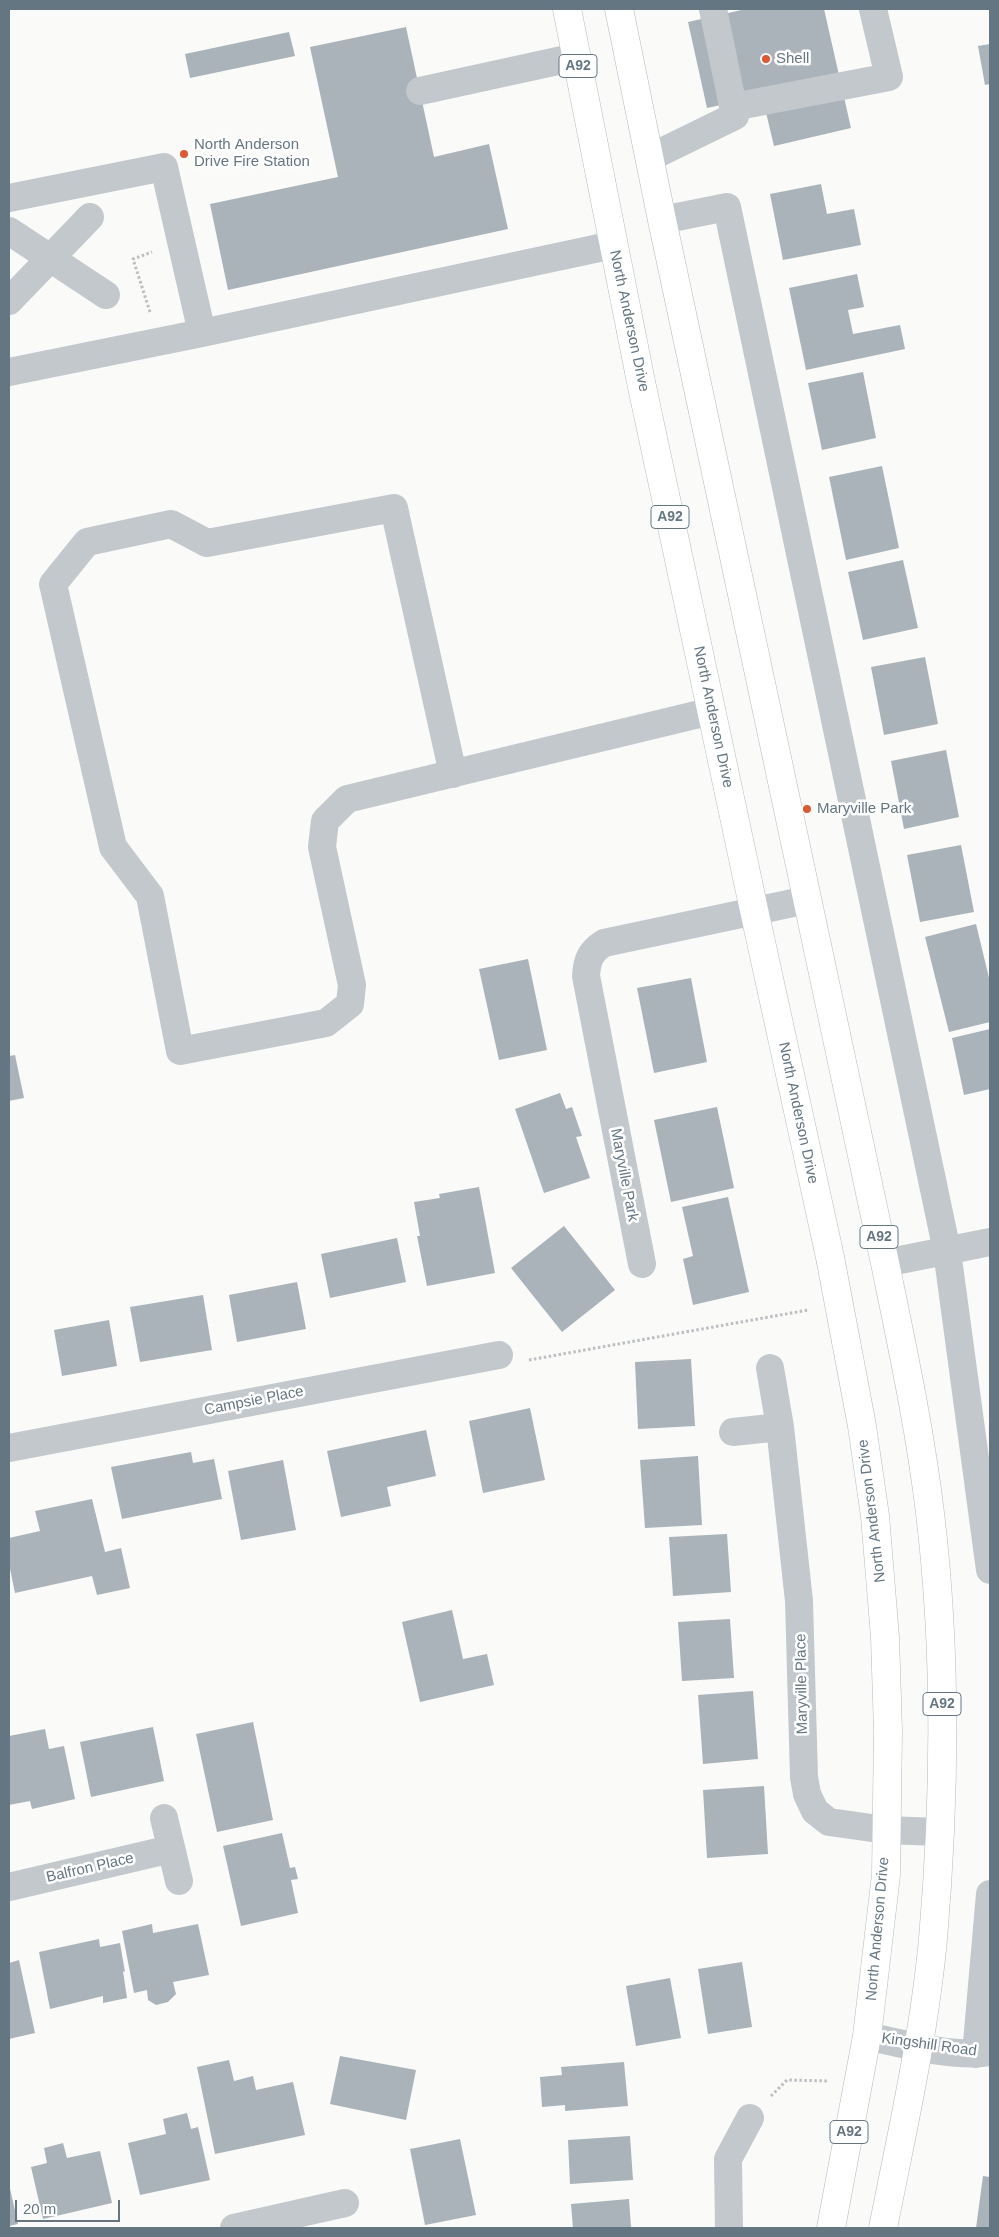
<!DOCTYPE html>
<style>
body{margin:0}
#map{position:relative;width:999px;height:2237px;overflow:hidden;background:#fafaf8;font-family:Arial,sans-serif}
canvas{display:block}
.frame{position:absolute;inset:0;border:10px solid #657683;pointer-events:none}
.scale{position:absolute;left:15px;top:2200px;width:105px;height:22px;box-sizing:border-box;border:2px solid #657683;border-top:0;padding-left:6px;font-size:15px;line-height:18px;white-space:nowrap;color:#657683;-webkit-text-stroke:4px #fff;paint-order:stroke}
</style>
<div id="map">
<canvas width="999" height="2237"></canvas>
<div class="frame"></div>
<div class="scale">20 m</div>
</div>
<script>
const context = document.querySelector('canvas').getContext('2d');
context.lineJoin = 'round';
function fillPath(path, color) {
  context.fillStyle = color;
  context.fill(path, 'evenodd');
}
function trace(path, color, width, dash) {
  context.strokeStyle = color;
  context.lineWidth = width;
  context.lineCap = dash ? 'butt' : 'round';
  context.setLineDash(dash || []);
  context.stroke(path);
}
function label(font, color, halo, rows, align = 'center') {
  context.font = font + ' Arial,sans-serif';
  context.lineWidth = 5;
  context.setLineDash([]);
  context.textBaseline = 'middle';
  context.strokeStyle = halo;
  context.fillStyle = color;
  for (const [text, x, y, turn = 0] of rows) {
    context.save();
    context.translate(x, y);
    context.rotate((+turn || 0) * Math.PI / 180);
    context.textAlign = isNaN(turn) ? turn : align;
    if (halo) context.strokeText(text, 0, 0);
    context.fillText(text, 0, 0);
    context.restore();
  }
}
fillPath(new Path2D(`
 M746,9H824L851,128L774,146L762,96L707,108L688,22Z
 M406,27L434,157L489,144L508,229L228,290L210,204L338,177L310,47Z
 M289,32L295,56L190,78L185,54Z
 M990,44V84L985,85L978,46Z
 M821,184L827,214L854,209L861,245L783,260L770,194Z
 M857,274L864,307L848,310L853,334L900,325L905,349L806,370L789,288Z
 M863,372L876,438L822,450L808,383Z
 M882,466L899,548L846,560L829,477Z
 M903,560L918,628L863,640L848,572Z
 M925,657L938,724L884,735L871,667Z
 M946,750L959,817L904,829L891,761Z
 M961,845L974,912L920,922L907,855Z
 M976,924L990,982V1022L949,1032L925,937Z
 M528,959L547,1050L499,1060L479,969Z
 M691,978L707,1062L654,1073L637,988Z
 M990,1029V1089L964,1095L952,1038Z
 M15,1055L24,1098L9,1101V1056Z
 M560,1093L566,1109L572,1107L582,1136L576,1137L590,1178L544,1193L515,1109Z
 M717,1107L734,1188L671,1202L654,1120Z
 M479,1187L495,1273L427,1286L417,1236H420L414,1202L440,1198L439,1194Z
 M728,1197L749,1292L693,1305L683,1259L693,1256L682,1207Z
 M564,1226L615,1290L562,1332L511,1268Z
 M397,1238L406,1282L330,1298L321,1254Z
 M297,1282L306,1329L237,1342L229,1295Z
 M203,1295L212,1350L140,1362L130,1307Z
 M109,1320L117,1366L62,1376L54,1330Z
 M691,1359L695,1426L638,1429L635,1362Z
 M530,1408L545,1480L483,1493L469,1421Z
 M426,1430L436,1476L387,1487L391,1506L341,1517L327,1451Z
 M191,1452L193,1463L214,1459L222,1499L122,1519L111,1467Z
 M698,1456L702,1525L645,1528L640,1460Z
 M283,1460L296,1530L241,1540L228,1471Z
 M92,1499L105,1552L121,1548L130,1588L97,1595L92,1576L15,1593L9,1564V1538L40,1531L35,1511Z
 M727,1534L731,1592L673,1596L669,1537Z
 M452,1610L463,1659L487,1654L494,1685L420,1702L402,1622Z
 M730,1619L734,1678L682,1681L678,1622Z
 M753,1691L758,1759L703,1764L698,1695Z
 M253,1722L273,1820L217,1832L196,1734Z
 M153,1727L164,1781L91,1797L80,1742Z
 M45,1729L49,1749L64,1746L75,1799L32,1809L30,1801L9,1805V1736Z
 M764,1786L768,1854L707,1858L703,1790Z
 M282,1833L290,1868L295,1867L298,1879L291,1880L298,1913L241,1926L223,1846Z
 M152,1924L153,1933L198,1924L209,1975L173,1982L176,1994L168,2002L156,2005L148,2000L147,1990L134,1993L122,1931Z
 M99,1939L100,1947L120,1943L125,1972L123,1971L127,1998L103,2003V1996L50,2009L39,1952Z
 M19,1960L35,2033L9,2039V1963Z
 M742,1962L752,2027L708,2034L698,1969Z
 M670,1978L681,2038L636,2046L626,1986Z
 M340,2056L416,2070L406,2120L330,2104Z
 M229,2060L234,2081L253,2076L256,2090L293,2082L305,2135L215,2154L197,2067Z
 M624,2062L628,2106L565,2111V2105L542,2107L540,2077L562,2075L561,2067Z
 M187,2113L191,2129L198,2127L210,2180L140,2195L128,2143L166,2134L163,2119Z
 M630,2136L633,2180L570,2184L568,2140Z
 M460,2139L476,2215L425,2225L410,2149Z
 M63,2143L67,2158L100,2151L112,2203L43,2219L31,2167L47,2163L44,2148Z
 M983,2176L990,2177V2228H976Z
 M9,2184L18,2224L9,2226Z
 M629,2199L631,2227L573,2228L571,2204Z`), '#aab3b9');
const major = new Path2D(`
 M567,9L641,382L754,910L830,1257L862,1426L875,1516L885,1637L888,1731L886,1875L867,2036L831,2228
 M619,9L662,220L885,1263C902,1346 920,1429 930,1513C947,1653 945,1798 933,1939C924,2036 902,2132 883,2228`);
trace(major, '#b5babe', 29);
trace(new Path2D(`
 M150,312L133,259L152,252
 M529,1360L808,1310
 M771,2096L787,2080L827,2081`), '#bbbfc2', 3, [2.5, 2.5]);
trace(new Path2D(`
 M420,91L576,57
 M733,107L889,77L873,9
 M649,158L735,116L713,9
 M9,198L164,167L202,333
 M662,220L727,207L947,1251L990,1570
 M9,231L106,295
 M9,301L90,217
 M9,372L202,333L613,245
 M453,774L394,508L207,543L171,524L87,542L53,584L113,847L150,896L180,1051L326,1023L350,1004L352,985L322,847L325,821L347,799L712,711
 M885,1263L990,1242
 M642,1264L586,976C587,960 590,952 604,943L807,900
 M770,1368L780,1427L799,1601L804,1777L807,1794L815,1811L829,1822L886,1830L939,1832
 M733,1432L780,1427
 M9,1448L499,1355
 M164,1818L179,1881
 M9,1887L171,1849
 M867,2036C903,2044 955,2058 990,2052
 M976,2054L990,1894
 M234,2228L345,2203
 M729,2228L728,2159L750,2118`), '#c3c8cc', 28);
trace(major, '#fff', 28);
for (const [x, y, r, color] of [
 [766,59,5,"#e4572e"],
 [184,154,5,"#e4572e"],
 [807,809,5,"#e4572e"]
]) {
  const dot = new Path2D();
  dot.arc(x, y, r, 0, 2 * Math.PI);
  context.fillStyle = color;
  context.fill(dot);
  trace(dot, '#fff', 2);
}
for (const [x, y, w] of [
 [578,66,38],
 [670,517,38],
 [879,1237,38],
 [942,1704,38],
 [849,2132,38]
]) {
  const box = new Path2D();
  box.roundRect(x - w / 2, y - 11.5, w, 23, 4);
  context.fillStyle = '#fff';
  context.fill(box);
  trace(box, '#657683', 1);
}
label('bold 14px', '#657683', null, [
 ["A92",578,66],
 ["A92",670,517],
 ["A92",879,1237],
 ["A92",942,1704],
 ["A92",849,2132]
]);
label('15px', '#657683', '#fff', [
 ["Shell",776,59],
 ["North Anderson",194,145],
 ["Drive Fire Station",194,162],
 ["Maryville Park",817,809]
], 'left');
label('15px', '#657683', '#fff', [
 ["North Anderson Drive",629,321,78],
 ["North Anderson Drive",713,717,78],
 ["North Anderson Drive",798,1113,78],
 ["Maryville Park",624,1175,79],
 ["Campsie Place",254,1401,-11],
 ["North Anderson Drive",872,1511,-97],
 ["Maryville Place",802,1684,-91],
 ["Balfron Place",90,1868,-13],
 ["North Anderson Drive",878,1929,-85],
 ["Kingshill Road",929,2045,8]
]);
</script>
